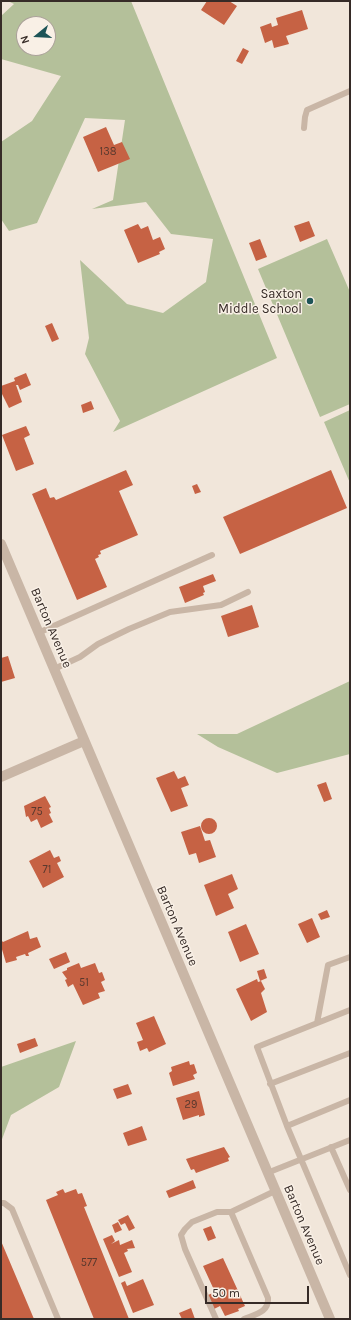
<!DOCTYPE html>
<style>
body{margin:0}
#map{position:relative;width:351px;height:1320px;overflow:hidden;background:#f1e6da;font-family:Karla,sans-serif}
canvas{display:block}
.frame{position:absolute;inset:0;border:2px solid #362b27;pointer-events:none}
.north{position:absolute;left:16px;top:16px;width:40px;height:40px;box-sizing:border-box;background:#f9f0e6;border:1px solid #aba19a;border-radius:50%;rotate:252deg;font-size:11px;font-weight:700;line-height:16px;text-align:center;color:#362b27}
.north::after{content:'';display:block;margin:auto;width:14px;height:18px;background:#1d5457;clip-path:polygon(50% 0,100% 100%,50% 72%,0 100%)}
.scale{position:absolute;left:205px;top:1286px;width:104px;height:18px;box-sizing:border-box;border:2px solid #362b27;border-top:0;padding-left:5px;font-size:12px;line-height:14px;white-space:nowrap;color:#362b27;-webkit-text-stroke:3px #f9f0e6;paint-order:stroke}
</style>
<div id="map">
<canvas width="351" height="1320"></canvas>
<div class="frame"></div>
<div class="north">N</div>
<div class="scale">50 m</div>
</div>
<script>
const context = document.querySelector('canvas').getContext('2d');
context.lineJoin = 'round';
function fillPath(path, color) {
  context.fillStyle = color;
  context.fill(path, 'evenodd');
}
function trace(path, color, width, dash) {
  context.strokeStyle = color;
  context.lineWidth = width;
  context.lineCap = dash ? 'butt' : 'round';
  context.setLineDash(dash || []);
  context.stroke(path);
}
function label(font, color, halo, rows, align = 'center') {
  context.font = font + ' Karla,sans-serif';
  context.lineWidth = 3;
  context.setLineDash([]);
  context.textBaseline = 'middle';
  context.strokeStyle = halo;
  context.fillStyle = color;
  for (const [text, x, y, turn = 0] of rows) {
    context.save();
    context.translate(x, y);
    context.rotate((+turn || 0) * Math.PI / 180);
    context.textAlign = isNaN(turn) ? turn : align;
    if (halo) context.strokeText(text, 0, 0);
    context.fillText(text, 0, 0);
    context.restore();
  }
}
fillPath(new Path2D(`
 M8,1H131L277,358L113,432L120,421L85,354L89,338L80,260L127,304L163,313L206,282L213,239L171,234L146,202L92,209L113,200L125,120L85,118L37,223L9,231L1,219V142L32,121L61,76L1,59V16L14,4ZM24,24H48V48H24Z
 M327,239L350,292V404L320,417L258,269Z
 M350,410V483L324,422Z
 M350,681V754L277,773L218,747L197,734H237Z
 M76,1041L59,1087L11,1115L1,1142V1067Z`), '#b4c09a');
fillPath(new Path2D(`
 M207,1H229L237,6L224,25L201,10Z
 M302,10L308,29L286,36L289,44L274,48L272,40L265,43L260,27L271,23L272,27L278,25L276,18Z
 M243,48L249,51L242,64L236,61Z
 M106,127L114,145L122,142L130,159L98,172L83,137Z
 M309,221L315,236L300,242L294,226Z
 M138,224L141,229L148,226L153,240L160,237L165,249L159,252L160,254L138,263L124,230Z
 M260,239L267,257L256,261L249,243Z
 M52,323L59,339L52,342L45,326Z
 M26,373L31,385L20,390L18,385H16L22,402L9,408L1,392V386L15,381L14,378Z
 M91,401L94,409L83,413L81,405Z
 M26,426L30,435L24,438L34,464L16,471L2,435Z
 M126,470L133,485L119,491L138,535L100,551L101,554L98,555L99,557L95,559L107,587L77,600L32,494L46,488L50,498L54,497L56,500Z
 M331,470L347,508L240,554L223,517Z
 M197,484L201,492L195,494L192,486Z
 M213,574L216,581L203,586L205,592L203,593L204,595L185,603L179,587Z
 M252,605L259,627L228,637L221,616Z
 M8,656L15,678L1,682V658Z
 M174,771L178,779L185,776L189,785L181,788L188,806L171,812L156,778Z
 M326,782L332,799L324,802L317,785Z
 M45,796L51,807L49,808L51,813L49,814L53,822L41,828L37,819L31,822L28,816L26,817L24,806Z
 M201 826a8 8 0 1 1 16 0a8 8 0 1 1-16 0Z
 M200,826L205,841L210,840L216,857L199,863L196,853L189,855L181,832Z
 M50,850L54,858L59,856L61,861L57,863L64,877L43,888L29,861Z
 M232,874L238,889L228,894L234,908L216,916L204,885Z
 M327,910L330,917L321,920L318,914Z
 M312,918L320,937L307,943L298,924Z
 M246,924L259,954L240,962L228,932Z
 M28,931L30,939L37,937L41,947L28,953L29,956H26L25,954L16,957L17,960L6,963L1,946V940L3,942Z
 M66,952L70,962L54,969L49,959Z
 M79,963L81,968L95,963L99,973L102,972L105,980L101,982L105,991L98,993L100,998L83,1005L73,984L68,987L65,980L67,979L62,972L67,970V968Z
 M264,969L267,978L260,981L257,971Z
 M257,979L258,982L261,981L265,989L261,993L267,1012L251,1021L236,989Z
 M154,1016L166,1044L149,1052L147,1048L140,1051L137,1042L143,1040L136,1023Z
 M35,1038L38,1046L20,1053L17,1044Z
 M189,1061L190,1065L194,1064L197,1073L193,1075L195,1079L173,1086L169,1073L172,1071L171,1067Z
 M128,1084L132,1094L117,1099L113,1089Z
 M199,1091L205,1115L199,1117V1115L183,1120L176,1098Z
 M142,1126L147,1140L128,1146L123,1133Z
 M224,1147L230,1157L228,1158L229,1161L196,1173L194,1169L191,1170L186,1159Z
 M193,1180L196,1188L169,1198L166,1191Z
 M63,1189L65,1193L76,1189L78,1194L82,1193L87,1206L84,1207L129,1319H94L46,1200L58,1195L56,1192Z
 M128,1215L135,1228L129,1231L125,1223L121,1225L118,1220Z
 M118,1222L122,1230L115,1233L112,1225Z
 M211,1226L216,1238L208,1241L203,1229Z
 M112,1235L115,1241L111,1244L119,1240L120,1245L132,1240L135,1248L127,1249L128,1251L124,1253L132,1272L119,1277L103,1239Z
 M1,1241L34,1319H1Z
 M223,1258L245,1306L238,1309L239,1311L225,1316L220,1306L214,1309L208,1295L215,1292L203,1266Z
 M143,1279L154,1305L133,1313L121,1283L125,1281L127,1286Z
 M191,1308L195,1319H182L179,1313Z`), '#c66244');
trace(new Path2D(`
 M304,128L305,117L307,110L350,91
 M38,633L212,555
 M54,669L80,657L98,644L129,629L170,612L221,605L248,592
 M350,1010L257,1047L287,1126L350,1275
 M317,1023L328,965L350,957
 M270,1084L350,1053
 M287,1126L350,1100
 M331,1147L350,1190
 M267,1173L350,1140
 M1,1203H4L12,1209L58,1319
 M231,1212L268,1298C269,1312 256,1314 244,1319
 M216,1319L185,1249L181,1235L185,1229L192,1222L217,1212H231L275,1191`), '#c9b6a6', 6);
trace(new Path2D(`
 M1,777L84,741`), '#c9b6a6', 10);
trace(new Path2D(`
 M1,544L330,1319`), '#c9b6a6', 10);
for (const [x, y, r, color] of [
 [310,301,4,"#1d5457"]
]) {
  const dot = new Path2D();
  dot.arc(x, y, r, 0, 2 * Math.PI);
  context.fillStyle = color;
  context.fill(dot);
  trace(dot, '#f9f0e6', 1.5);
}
label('11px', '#5a392e', null, [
 ["138",108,152],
 ["75",37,812],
 ["71",47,870],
 ["51",84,983],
 ["29",191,1105],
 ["577",89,1263]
]);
label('13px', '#362b27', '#f9f0e6', [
 ["Saxton",302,294],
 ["Middle School",302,309]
], 'right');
label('13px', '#362b27', '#f9f0e6', [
 ["Barton Avenue",51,628,67],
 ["Barton Avenue",177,926,67],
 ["Barton Avenue",304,1225,67]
]);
</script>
